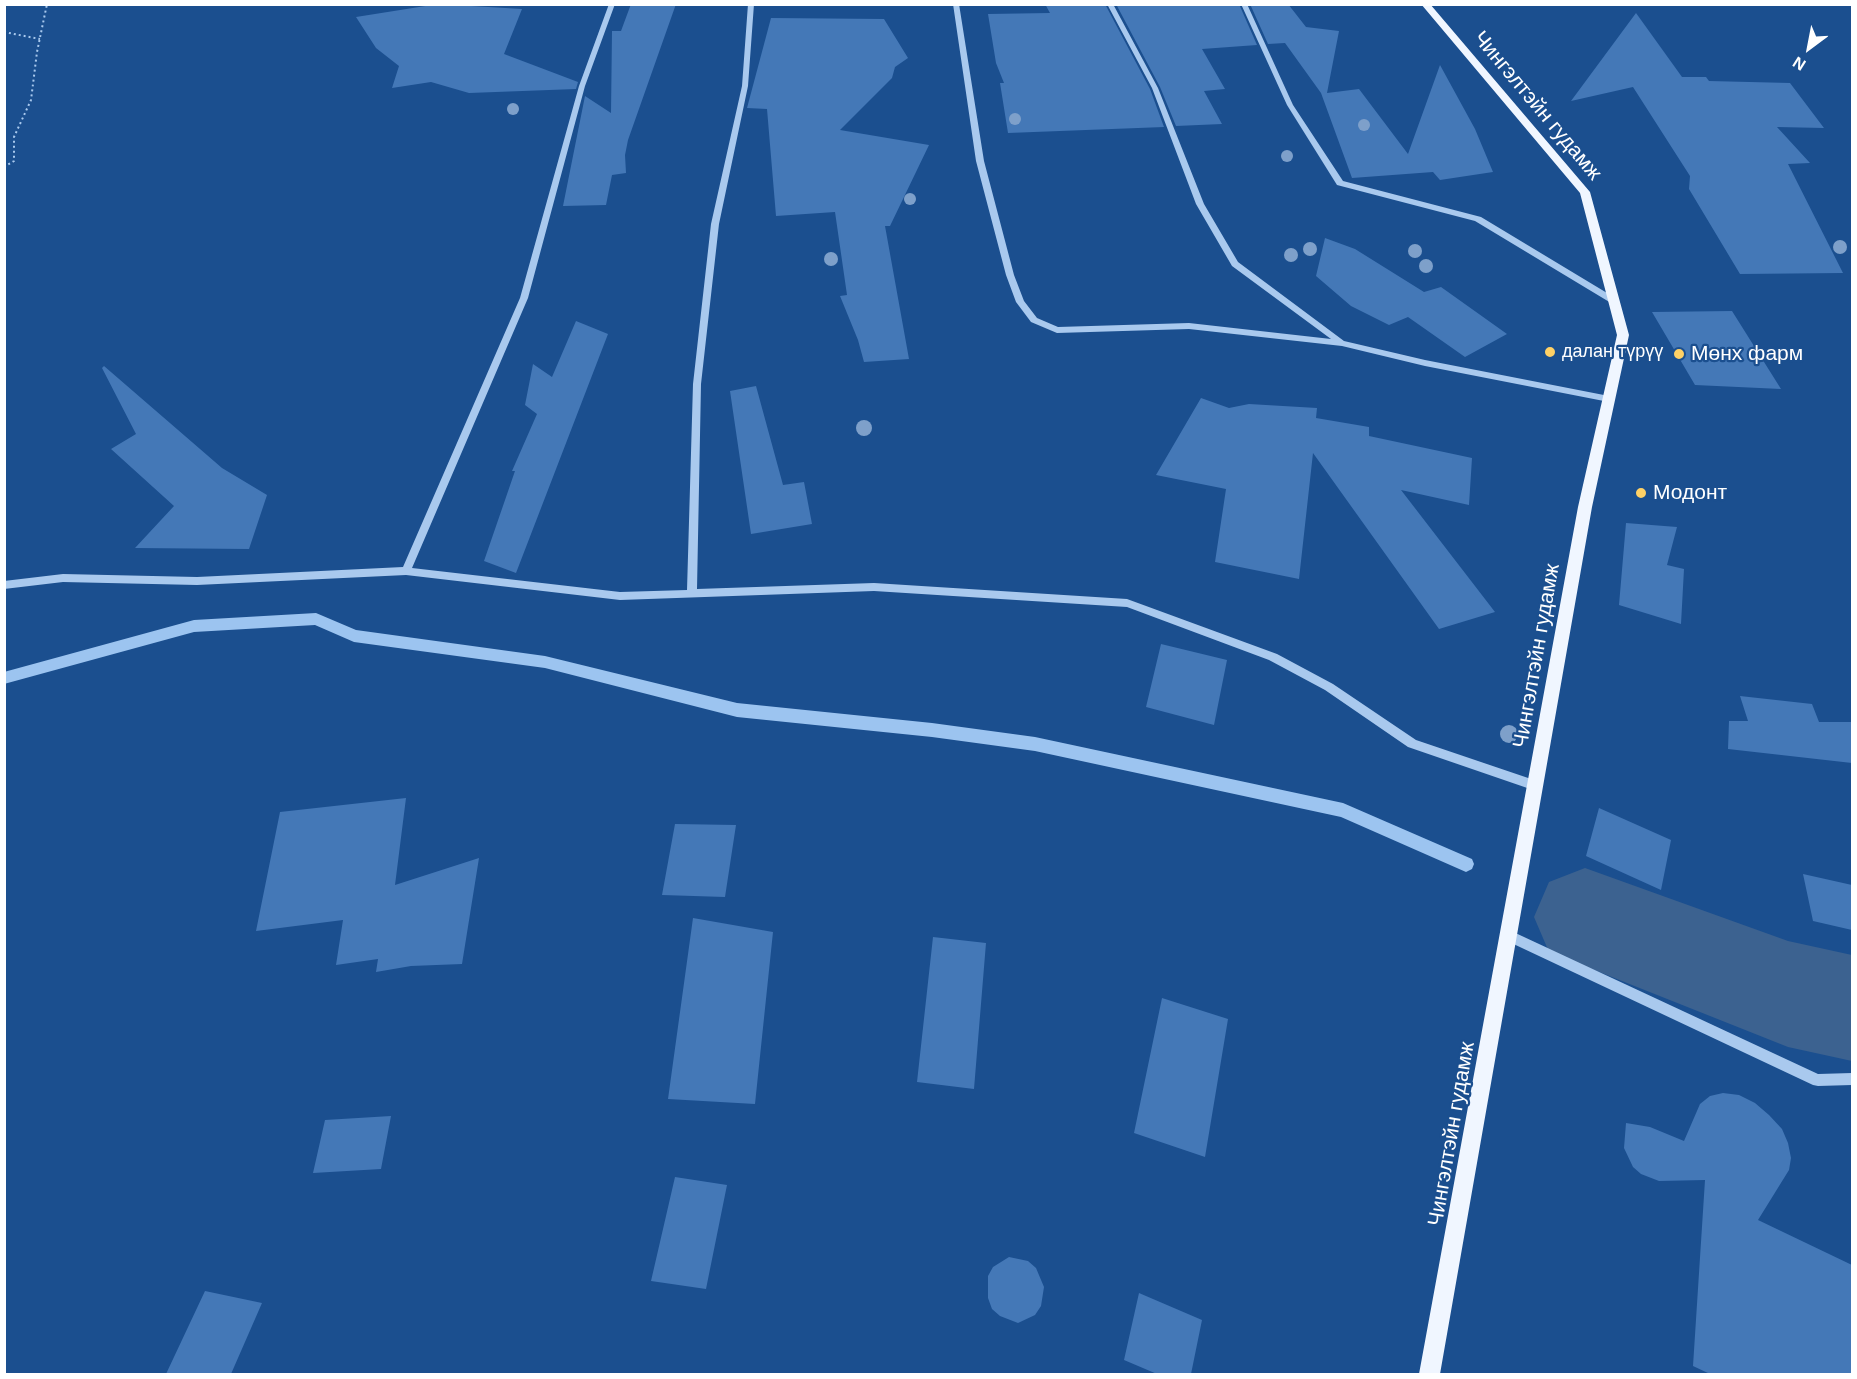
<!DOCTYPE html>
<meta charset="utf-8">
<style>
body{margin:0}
#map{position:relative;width:1857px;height:1379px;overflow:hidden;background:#1b4f8f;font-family:Arial,sans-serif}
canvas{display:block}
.frame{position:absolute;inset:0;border:6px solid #fff;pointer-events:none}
.north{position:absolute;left:1779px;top:18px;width:60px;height:60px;-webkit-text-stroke:4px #1b4f8f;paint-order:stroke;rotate:212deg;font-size:16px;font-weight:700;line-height:24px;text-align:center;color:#fff}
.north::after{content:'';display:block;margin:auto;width:21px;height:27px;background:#fff;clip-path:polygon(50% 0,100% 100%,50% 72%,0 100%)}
</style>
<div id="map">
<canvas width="1857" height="1379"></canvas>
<div class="frame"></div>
<div class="north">N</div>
</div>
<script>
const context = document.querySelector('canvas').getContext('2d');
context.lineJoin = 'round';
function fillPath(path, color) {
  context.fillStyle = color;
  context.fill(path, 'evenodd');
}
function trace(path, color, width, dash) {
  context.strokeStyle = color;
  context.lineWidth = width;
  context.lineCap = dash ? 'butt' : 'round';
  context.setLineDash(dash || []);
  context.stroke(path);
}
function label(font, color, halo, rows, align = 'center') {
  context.font = font + ' Arial,sans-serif';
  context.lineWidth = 4.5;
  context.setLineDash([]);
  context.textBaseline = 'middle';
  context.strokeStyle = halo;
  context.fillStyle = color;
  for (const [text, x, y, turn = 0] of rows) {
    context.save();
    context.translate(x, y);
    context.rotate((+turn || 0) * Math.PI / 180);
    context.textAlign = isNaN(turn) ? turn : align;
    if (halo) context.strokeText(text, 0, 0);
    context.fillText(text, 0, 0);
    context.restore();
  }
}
fillPath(new Path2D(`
 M316,613L356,630L545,656L737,703L932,723L1035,737L1343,803L1472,859L1474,864L1472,869L1466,872L1341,817L1035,751L932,737L737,717L545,668L354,642L315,625L194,632L4,684V672L194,620Z`), '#9cc4f0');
fillPath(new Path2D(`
 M1585,868L1788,941L1852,955V1061L1788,1047L1549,952L1534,917L1549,882Z`), '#3c6290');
fillPath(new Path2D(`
 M438,4L522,9L504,54L578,82L576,89L469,93L431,82L392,88L399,66L376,48L356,17Z
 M631,4H676L628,140L625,155L626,173L612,175L606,205L563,206L585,96L611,113L612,31H621Z
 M1045,4H1105L1150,89L1164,127L1008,133L1000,83H1004L996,63L988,14L1050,13Z
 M1116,4H1239L1257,45L1202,49L1225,89L1204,91L1222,124L1176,126L1160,87Z
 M1250,4H1288L1306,27L1339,31L1327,93L1359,89L1408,154L1440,65L1475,129L1493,172L1440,180L1433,172L1352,178L1321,93L1285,43L1268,44Z
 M1636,13L1682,77H1706L1709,81L1790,83L1824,128L1777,127L1810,163L1788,164L1843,273L1740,274L1689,189L1690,176L1633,87L1571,101Z
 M771,18L884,19L908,58L895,67L892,78L840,130L929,145L890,226H885L909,359L864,362L858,340L840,296L847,295L835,212L776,216L767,109L747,108Z
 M1325,238L1355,249L1424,292L1441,287L1507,334L1465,357L1408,317L1389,325L1351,306L1316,276Z
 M1732,311L1781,389L1695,385L1652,312Z
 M576,321L608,334L516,573L484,561L515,471H512L537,414L525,405L533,364L552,377Z
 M104,366L222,468L267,495L249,549L135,548L174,506L111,449L136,434L102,368Z
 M756,386L783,485L804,482L812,524L751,534L730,391Z
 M1201,398L1229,408L1249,404L1317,408L1316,418L1369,427V436L1472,458L1469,505L1401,490L1495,612L1439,629L1313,453L1299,579L1215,562L1226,489L1156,475Z
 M1626,523L1677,527L1667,565L1684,569L1681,624L1619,605Z
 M1161,644L1227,660L1214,725L1146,707Z
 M1740,696L1812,704L1819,722H1852V763L1728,749L1729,721H1748Z
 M406,798L395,885L479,858L462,964L411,966L376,972L378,959L336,965L343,920L256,931L280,812Z
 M1599,808L1671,840L1661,890L1586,856Z
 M675,824L736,825L725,897L662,895Z
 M1803,874L1852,885V930L1813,921Z
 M693,918L773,932L755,1104L668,1099Z
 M933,937L986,943L974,1089L917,1082Z
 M1162,998L1228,1019L1205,1157L1134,1133Z
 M1723,1093L1739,1095L1755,1103L1769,1115L1782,1129L1788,1143L1791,1158L1789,1170L1758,1220L1852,1265V1374H1710L1693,1366L1705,1180L1659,1181L1641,1174L1633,1167L1624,1148L1626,1123L1650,1127L1684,1141L1700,1104L1710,1096Z
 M391,1116L381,1169L313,1173L325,1120Z
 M675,1177L727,1185L706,1289L651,1281Z
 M1009,1257L1028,1261L1036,1268L1044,1287L1041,1306L1035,1315L1018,1323L1000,1316L992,1309L988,1298V1276L993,1267Z
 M205,1291L262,1303L231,1374H166Z
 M1139,1293L1202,1320L1191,1374H1157L1124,1360Z`), '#4478b7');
trace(new Path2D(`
 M4,32L40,39
 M4,167L14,161V137L31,100L37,52L47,4`), '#a9c9ee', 2, [2, 3]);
fillPath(new Path2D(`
 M609,4H615L585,86L528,298L412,568L620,592L687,590L693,384L711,224L742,86L748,4H754L748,86L719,224L701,384L697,589L874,583L1127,599L1277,654L1333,684L1416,740L1540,782L1542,786L1540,790L1536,791L1408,747L1325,690L1269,660L1127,607L874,591L620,600L406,575L197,585L63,582L4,589V581L63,574L197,577L403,567L520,298L579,86Z
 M953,4H959L984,161L1014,275L1024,301L1037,318L1058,327L1189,323L1331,339L1232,266L1196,204L1152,88L1107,4H1113L1158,88L1204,204L1238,262L1344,341L1425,360L1609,396L1613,399L1612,401L1609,402L1425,366L1342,346L1189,329L1057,333L1031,322L1016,302L1006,275L976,161Z
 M1241,4H1247L1293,105L1343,181L1481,217L1617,299V303H1611L1475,221L1337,185L1287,105Z
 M1509,930L1818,1074L1852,1073V1085L1818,1086L1813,1085L1505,940L1503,936L1505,932Z`), '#a9c9ee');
fillPath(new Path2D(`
 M1421,4H1430L1590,192L1629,335L1592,507L1440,1374H1419L1578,507L1617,335L1580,193Z`), '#f0f6ff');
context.fillStyle = '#7ea0ca';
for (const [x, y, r] of [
 [513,109,6],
 [1015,119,6],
 [1364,125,6],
 [1287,156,6],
 [910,199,6],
 [1840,247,7],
 [1310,249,7],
 [1415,251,7],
 [1291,255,7],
 [831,259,7],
 [1426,266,7],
 [864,428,8],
 [1509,734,9]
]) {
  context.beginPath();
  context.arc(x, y, r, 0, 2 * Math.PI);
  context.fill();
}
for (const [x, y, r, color] of [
 [1550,352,6,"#ffd166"],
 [1679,354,6,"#ffd166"],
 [1641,493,6,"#ffd166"]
]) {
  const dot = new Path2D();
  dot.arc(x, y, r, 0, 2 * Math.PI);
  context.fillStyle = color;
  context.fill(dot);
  trace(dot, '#1b4f8f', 2);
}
label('18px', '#fff', '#1b4f8f', [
 ["далан түрүү",1562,352]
], 'left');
label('21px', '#fff', '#1b4f8f', [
 ["Чингэлтэйн гудамж",1537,106,50],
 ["Чингэлтэйн гудамж",1537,656,-80],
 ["Чингэлтэйн гудамж",1452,1134,-80]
]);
label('21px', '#fff', '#1b4f8f', [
 ["Мөнх фарм",1691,354],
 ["Модонт",1653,493]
], 'left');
</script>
